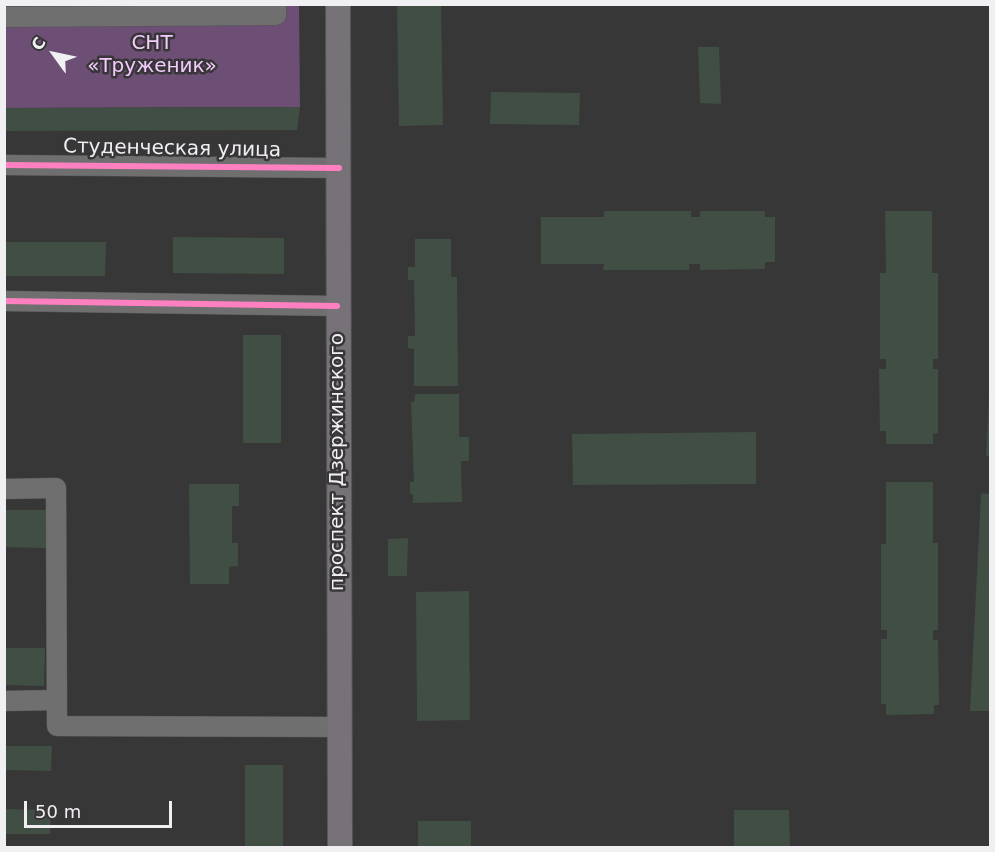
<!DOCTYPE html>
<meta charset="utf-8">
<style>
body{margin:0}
#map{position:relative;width:995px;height:852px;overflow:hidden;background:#373737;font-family:"DejaVu Sans",sans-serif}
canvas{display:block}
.frame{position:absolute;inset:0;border:6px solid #f0eff1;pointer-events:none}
.north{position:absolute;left:24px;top:24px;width:60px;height:60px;-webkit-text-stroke:4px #383638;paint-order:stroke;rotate:303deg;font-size:16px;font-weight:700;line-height:24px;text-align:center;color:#f0eff1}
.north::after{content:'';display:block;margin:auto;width:21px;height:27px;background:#f0eff1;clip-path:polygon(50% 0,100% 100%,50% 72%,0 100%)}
.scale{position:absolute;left:24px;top:801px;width:148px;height:27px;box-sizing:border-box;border:3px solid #f0eff1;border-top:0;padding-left:8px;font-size:18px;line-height:21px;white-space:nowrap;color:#f0eff1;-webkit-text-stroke:4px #383638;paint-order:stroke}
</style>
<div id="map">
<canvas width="995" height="852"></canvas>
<div class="frame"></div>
<div class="north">С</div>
<div class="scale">50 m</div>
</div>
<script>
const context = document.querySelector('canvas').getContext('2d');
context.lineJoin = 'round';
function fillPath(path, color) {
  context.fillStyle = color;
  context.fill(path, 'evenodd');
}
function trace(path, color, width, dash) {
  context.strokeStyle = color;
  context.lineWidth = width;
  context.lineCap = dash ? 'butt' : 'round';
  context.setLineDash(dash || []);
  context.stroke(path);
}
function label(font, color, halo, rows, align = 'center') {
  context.font = font + ' "DejaVu Sans",sans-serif';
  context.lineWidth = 5;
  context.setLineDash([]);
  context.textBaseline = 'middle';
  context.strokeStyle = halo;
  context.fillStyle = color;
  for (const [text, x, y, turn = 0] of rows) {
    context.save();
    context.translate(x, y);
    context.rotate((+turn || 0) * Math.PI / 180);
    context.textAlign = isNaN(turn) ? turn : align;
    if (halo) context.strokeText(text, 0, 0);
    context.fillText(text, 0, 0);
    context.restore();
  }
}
fillPath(new Path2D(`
 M4,5H299L300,107L5,108Z`), '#6d4e74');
fillPath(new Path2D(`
 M397,4H441L443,125L399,126Z
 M698,47H719L721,104L700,103Z
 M491,92L580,93L579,125L490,124Z
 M300,107L297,130L4,131V108Z
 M604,211H691V217H700V211H765V217H775V262H765V269L700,270V264H689V270H603L604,264H541V217H604Z
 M885,211H932V273H938V359H933V369H938V433L933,434V444H886V431H880L879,369H886V359H880V273H886Z
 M173,237L284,238V274L173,273Z
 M415,239H451V277H457L458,386H414V349L408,348V336H415L414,280H408V267H415Z
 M4,242H106L105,276H4Z
 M243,335H281V443H243Z
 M415,394H459V437H469V461H461L462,502L413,503V494H410V482H414L411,402H414Z
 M989,396H990V456H986Z
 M756,432V484L573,485L572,434Z
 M886,482H933V543H938V630H933V640H938L939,705H934V714L886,715V704H881V639H887V630H881V544H886Z
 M189,484H239V506H232V543H238V566L229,567V584H190Z
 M981,493L990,494V711H970Z
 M4,510H46V548L4,547Z
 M408,538L407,576H388V539Z
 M469,591L470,720L417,721L416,592Z
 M4,648H45L44,686L4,685Z
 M4,746H52L51,771L4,770Z
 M245,765H283V848H245Z
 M4,809L51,810L50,834H4Z
 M734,810H789L790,848H734Z
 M418,821H471V848H418Z`), '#414e44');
const minor = new Path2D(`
 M4,17L276,15V4
 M4,165L339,168
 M4,301L337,306
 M4,489L56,488L57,726L340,727
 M4,701L57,700`);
const major = new Path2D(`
 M338,4L340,848`);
trace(minor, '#555', 21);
trace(major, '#555', 26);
trace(minor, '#706f70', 20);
trace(major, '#777278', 24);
trace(new Path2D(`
 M4,165L339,168
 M4,301L337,306`), '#ff80c0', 6);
label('20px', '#f2cbfc', '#383638', [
 ["СНТ",152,44],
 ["«Труженик»",152,67]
]);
label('20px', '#f0eff1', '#383638', [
 ["Студенческая улица",172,149,1],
 ["проспект Дзержинского",338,462,-90]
]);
</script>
